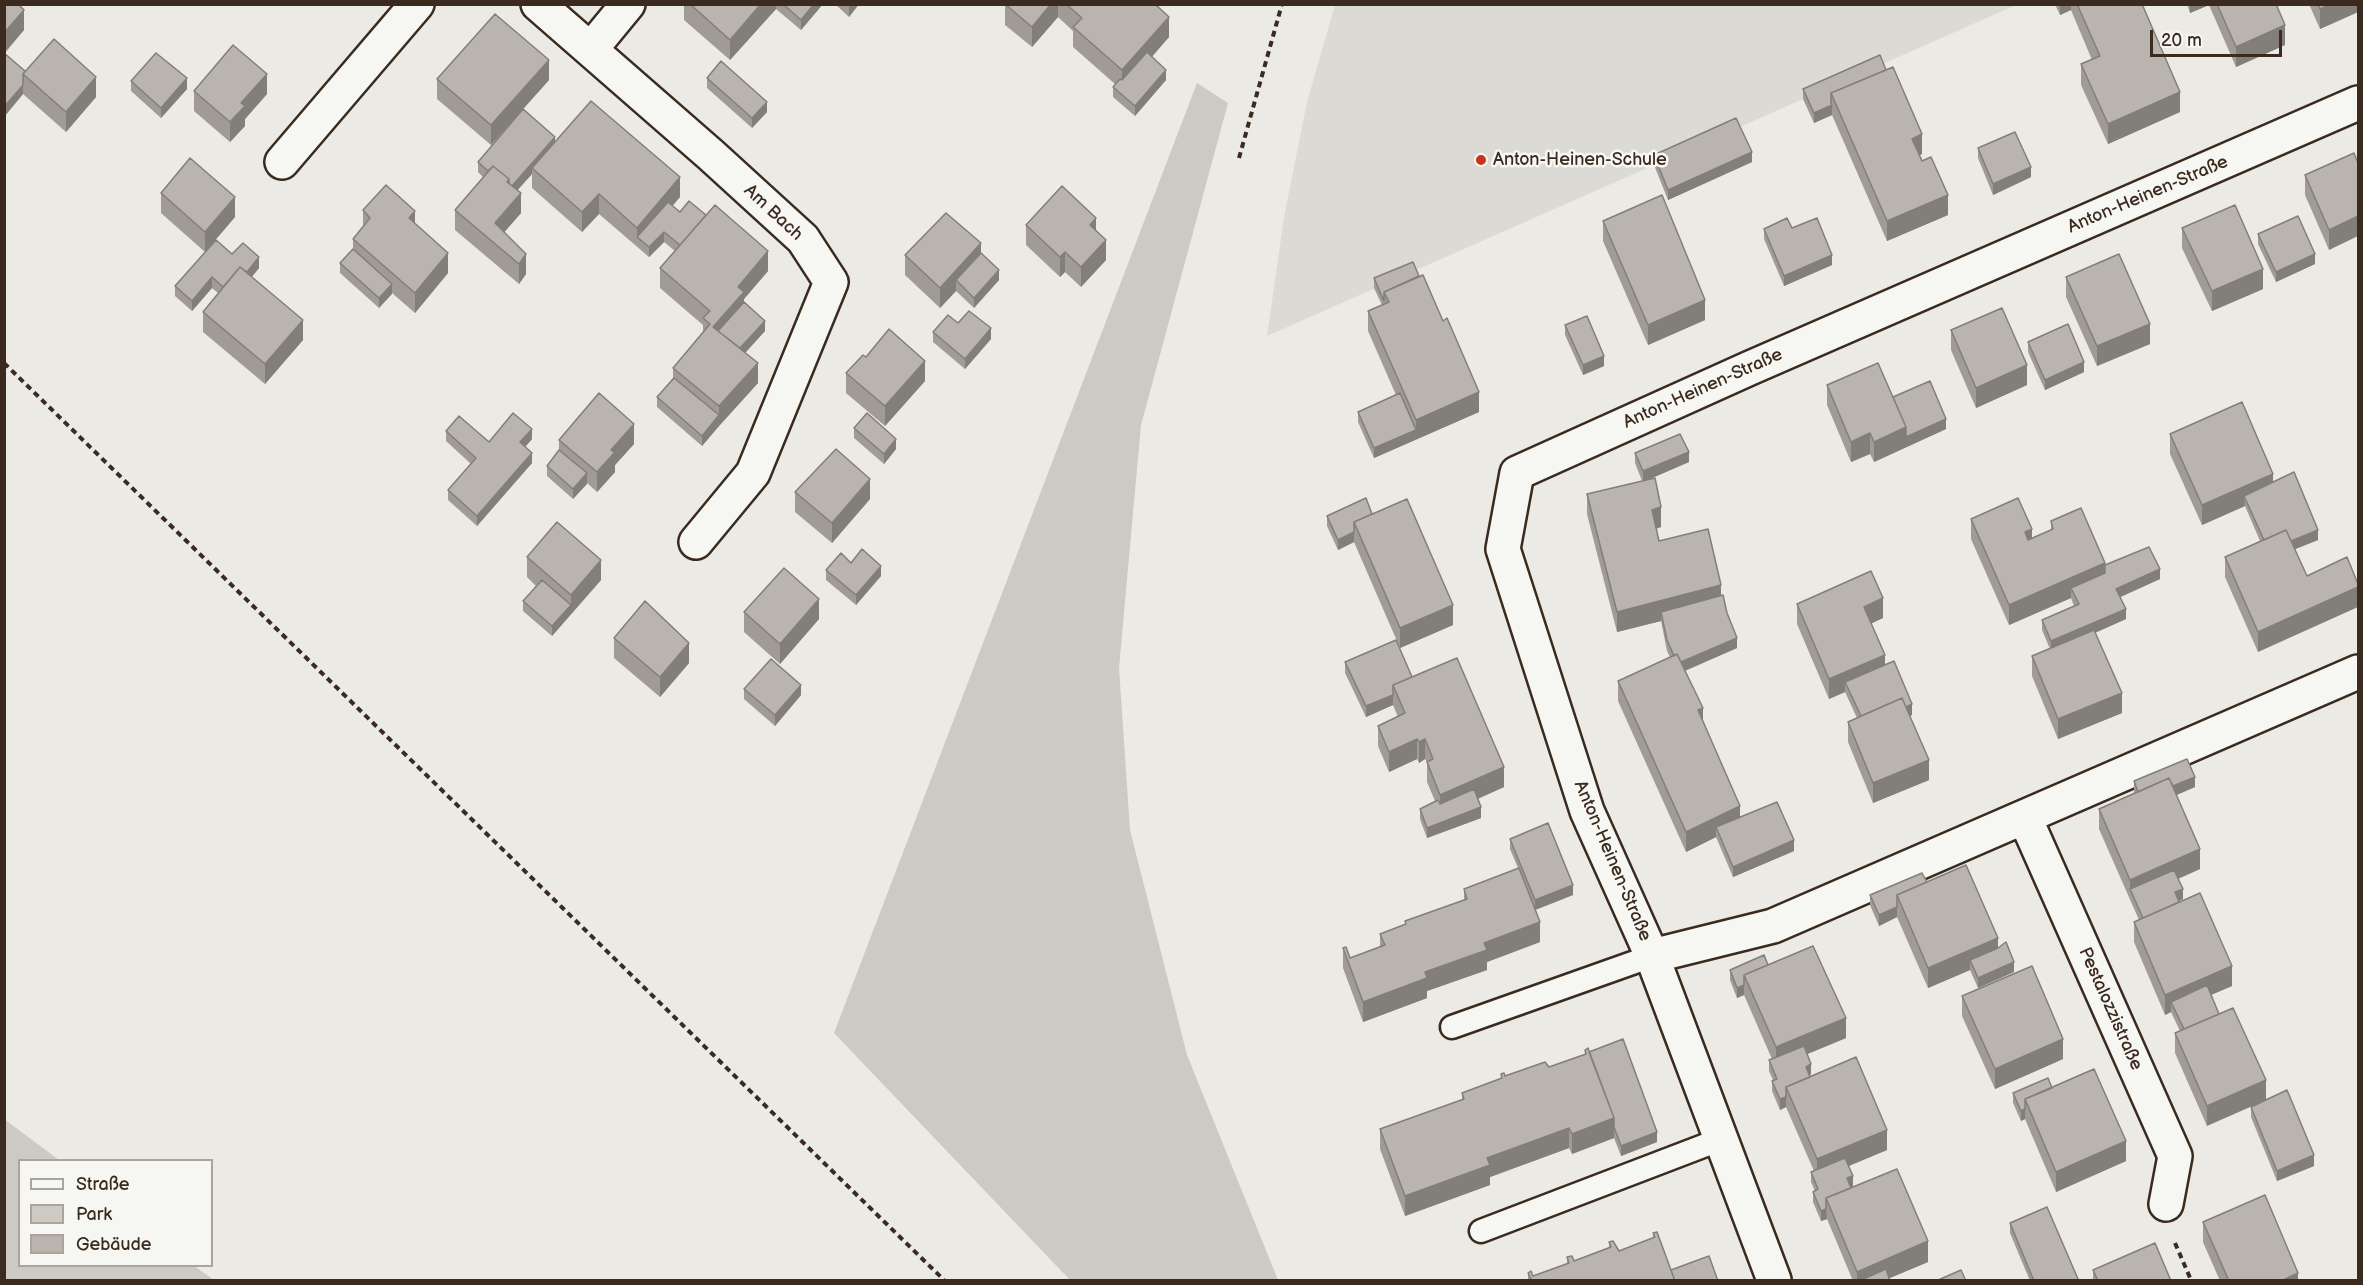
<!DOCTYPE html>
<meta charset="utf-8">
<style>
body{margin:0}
#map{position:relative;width:2363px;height:1285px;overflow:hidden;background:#ebeae5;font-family:"Balsamiq Sans",sans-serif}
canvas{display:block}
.frame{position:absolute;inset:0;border:6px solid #3b2a1e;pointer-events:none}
.legend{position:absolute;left:18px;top:1159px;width:195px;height:108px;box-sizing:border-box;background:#f6f6f2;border:2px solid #aba49d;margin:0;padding:8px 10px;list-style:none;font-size:18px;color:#3b2a1e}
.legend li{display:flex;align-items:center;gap:12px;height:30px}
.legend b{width:30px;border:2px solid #aba49d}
.scale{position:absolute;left:2150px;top:30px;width:132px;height:27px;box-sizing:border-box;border:3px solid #3b2a1e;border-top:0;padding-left:8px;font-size:18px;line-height:21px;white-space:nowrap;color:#3b2a1e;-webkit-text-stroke:4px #f6f6f2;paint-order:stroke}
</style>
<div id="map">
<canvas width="2363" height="1285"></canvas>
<div class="frame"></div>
<ul class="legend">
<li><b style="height:8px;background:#f6f6f2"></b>Straße</li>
<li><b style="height:16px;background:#cdcac4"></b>Park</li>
<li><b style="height:16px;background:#bab4ae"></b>Gebäude</li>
</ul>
<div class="scale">20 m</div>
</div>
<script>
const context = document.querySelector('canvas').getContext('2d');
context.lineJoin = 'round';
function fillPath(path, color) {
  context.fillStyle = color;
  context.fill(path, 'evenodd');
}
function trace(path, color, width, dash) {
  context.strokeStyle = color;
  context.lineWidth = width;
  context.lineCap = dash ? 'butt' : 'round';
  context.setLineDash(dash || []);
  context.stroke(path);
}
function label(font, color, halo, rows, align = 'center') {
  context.font = font + ' "Balsamiq Sans",sans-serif';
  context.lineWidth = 5;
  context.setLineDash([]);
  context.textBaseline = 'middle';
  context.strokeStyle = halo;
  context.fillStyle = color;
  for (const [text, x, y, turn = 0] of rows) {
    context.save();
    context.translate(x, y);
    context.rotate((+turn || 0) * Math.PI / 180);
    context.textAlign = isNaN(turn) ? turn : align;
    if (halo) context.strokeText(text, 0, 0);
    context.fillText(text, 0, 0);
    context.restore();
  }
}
fillPath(new Path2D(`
 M1335,5H2016L1267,336L1284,217L1307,102Z`), '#dcdad4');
fillPath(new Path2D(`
 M1197,83L1228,103L1141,425L1119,668L1130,830L1187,1055L1278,1280H1070L834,1033Z
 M4,1119L59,1160H20V1266H194L214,1280H5Z`), '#cdcac4');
const lane = new Path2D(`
 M1452,1027L1652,956
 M1481,1231L1719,1140`);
const street = new Path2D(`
 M538,4L711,155L803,239L831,282L753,473L696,542
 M591,49L628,4
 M282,162L417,4
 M2025,818L2175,1156L2166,1204
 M1652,956L1773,926L2358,672
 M1774,1280L1652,956L1587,811L1503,549L1517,473L1750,368L2358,103`);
trace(lane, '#3b2a1e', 27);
trace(street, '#3b2a1e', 38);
trace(new Path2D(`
 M1239,158L1282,4
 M4,363L944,1280
 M2175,1243L2191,1280`), '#3b2a1e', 4, [6, 4.5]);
trace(lane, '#f6f6f2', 22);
trace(street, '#f6f6f2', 33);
fillPath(new Path2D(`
 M4,4L24,30L5,53L25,71L96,97L66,132L23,94L4,117Z
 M684,4H823L801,30L776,9L730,60L684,20Z
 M835,4H859L849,17Z
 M1155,4L1169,37L1152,57L1166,80L1135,116L1113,97V87L1115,84L1073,47V31L1058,17L1032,47L1005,25V5Z
 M2055,4H2142L2180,112L2108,144L2081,85V64L2092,60L2071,10L2060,15Z
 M2187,4H2276L2285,45L2236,67L2209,5L2190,13Z
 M2309,4H2358V12L2320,29Z
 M1880,55L1922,154L1920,155L1948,215L1887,241L1832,115L1814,123L1803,99V89Z
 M707,78L767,112L752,128L707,88Z
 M437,79L549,80L491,145L437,99Z
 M131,81L187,89L161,118L131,91Z
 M194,91L267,94L245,119V126L230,142L194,111Z
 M555,141L680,197L672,206L680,212L768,271L744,299V302L765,331L745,353L758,383L719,426L702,446L657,407V397L673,378V368L703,332V325L660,288V268L675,251L664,242L649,257L599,214L582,232L532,188V174L517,190L521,213L504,232L526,274L519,284L455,230V210L483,177L478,172V162Z
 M1978,148L2031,177L1993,195L1978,158Z
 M1654,155L1752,162L1668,200L1654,165Z
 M2358,163L2329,250L2305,195V175Z
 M161,193L235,217L205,252L161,213Z
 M363,210L415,223L448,273L415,313L392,293L379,308L340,273V263L353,249V239L363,227Z
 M1603,221L1705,320L1648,345L1603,241Z
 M1026,225L1096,230L1106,260L1081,287L1065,272L1060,277L1026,245Z
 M1792,228L1832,265L1784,286L1764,239V229Z
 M2182,228L2263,289L2212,311L2182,248Z
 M2258,234L2315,264L2276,282L2258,244Z
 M981,243V253L999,280L974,308L956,291L940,308L905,275V255Z
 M232,254L259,268L252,277L303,340L265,384L203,332V312L218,293L212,288L192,311L175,296V286Z
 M2066,277L2150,344L2097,366L2066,297Z
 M1374,278L1479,412L1374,458L1358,422V412L1396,395L1368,331V311L1382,305L1374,288Z
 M958,323L991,339L965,369L933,342V332Z
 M1565,325L1604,366L1583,375L1565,335Z
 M1951,330L2027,385L1976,408L1951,350Z
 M2028,342L2084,372L2045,390L2028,352Z
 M866,357L925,381L885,426L846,393V373Z
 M1827,385L1893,397L1946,429L1874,462L1870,454L1851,462L1827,405Z
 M854,428L896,449L884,464L854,438Z
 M446,431L489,442L532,439L525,447L532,463L477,526L448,500V490L471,464L446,441Z
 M2170,434L2273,482L2318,540L2295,549L2258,652L2225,577V557L2260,541L2245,506L2202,525L2170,454Z
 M559,440L634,444L615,465V472L597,492L587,483L573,499L547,476V466L559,450Z
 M1635,453L1689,462L1649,479L1661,527L1656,529L1659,541L1721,595L1737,648L1685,671L1703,720L1740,817L1794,851L1733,877L1716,837L1686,852L1618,701V681L1670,657L1667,651L1661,621L1617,632L1587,514V494L1642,481L1635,463Z
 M795,492L870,499L832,543L795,512Z
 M1372,514L1453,625L1400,648L1354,542L1338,550L1327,526V516Z
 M1971,519L2032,538L2051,530V521L2105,565L2160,579L2120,597L2126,619L2095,633L2122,713L2058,739L2032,676V656L2050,649L2042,630V620L2074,606L2071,598L2009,625L1971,539Z
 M527,557L601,580L552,636L523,611V601L536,586L527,577Z
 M826,570L881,576L856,605L826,580Z
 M1797,604L1883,618L1871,623L1885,665L1912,715L1910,716L1929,780L1873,803L1848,742V722L1857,718L1845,692L1829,699L1797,624Z
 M744,612L819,619L780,664L744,632Z
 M614,638L689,663L660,697L614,658Z
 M1345,662L1412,677L1504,787L1478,799L1481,818L1427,838L1420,819V809L1435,801L1427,782V762L1425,759L1419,763L1417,759L1389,772L1378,746V726L1398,717L1393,705L1366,717L1345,673Z
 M744,689L801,695L775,726L744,699Z
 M2134,781L2195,787L2176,795L2200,869L2178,879L2183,899L2179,901L2232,986L2211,995L2207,1126L2175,1053V1033L2180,1031L2171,1012L2165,1015L2134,942V922L2139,920L2099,829V809L2134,793Z
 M1510,839L1573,895L1535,910L1540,942L1487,962V970L1427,991V998L1363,1022L1343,968V948L1350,958L1380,946V934L1405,924V921L1464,900V889L1518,868L1510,849Z
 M1927,882L1998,948L2014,972L1978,988L1970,970L1928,988L1897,917L1879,926L1870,905V895Z
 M1768,965L1846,1038L1807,1054L1811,1074L1810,1075L1887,1150L1849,1166L1853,1186L1851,1187L1928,1262L1889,1278L1890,1281H1853L1827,1219L1821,1221L1813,1202V1192L1815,1191L1811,1182V1172L1814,1171L1786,1107L1780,1110L1772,1091V1081L1773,1080L1769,1071V1060L1772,1059L1744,995L1737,998L1730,980V970Z
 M1962,996L2063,1059L1995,1089L1962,1016Z
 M1585,1050L1589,1052L1657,1142L1621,1156L1614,1138L1572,1154L1569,1148L1490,1177V1185L1405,1216L1380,1149V1129L1462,1100V1093L1501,1078V1074L1505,1076L1549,1067L1585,1054Z
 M2052,1088L2126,1161L2056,1192L2025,1119L2021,1121L2013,1103V1093Z
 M2251,1107L2314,1166L2277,1181L2251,1117Z
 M2203,1222L2298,1281H2220L2203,1242Z
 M2010,1223L2078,1281H2030L2010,1233Z
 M1653,1233L1671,1270L1528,1281V1273L1533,1276L1567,1264V1257L1574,1261L1609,1248V1242L1619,1251L1653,1238Z
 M2093,1270L2171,1281H2093Z`), '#a09b96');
fillPath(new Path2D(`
 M761,4H776V9L730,60V40Z
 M814,4H823L801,30V20Z
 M851,4H859L849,17V6Z
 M1051,4H1058V17L1032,47V27Z
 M2071,4V10L2060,15V5Z
 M2190,4H2209V5L2190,13Z
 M2331,4H2358V12L2320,29V9Z
 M24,10V30L4,53V33Z
 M1169,17V37L1122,90V70Z
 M2285,25V45L2236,67V47Z
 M549,60V80L491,145V125Z
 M1166,70V80L1135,116V106Z
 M267,74V94L245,119V126L230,142V122L241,103Z
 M96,77V97L66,132V112Z
 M187,78V89L161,118V108Z
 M23,85V94L4,117V107Z
 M2180,92V112L2108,144V124Z
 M767,102V112L752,128V118Z
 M1832,105V115L1814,123V113Z
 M1922,134V154L1912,159V139Z
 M555,137V148L532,168V174L507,202V182Z
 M1752,152V162L1668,200V190Z
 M2031,167V177L1993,195V184Z
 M680,177V197L642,242L637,237V228Z
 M521,193V213L495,243V223Z
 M599,194V214L582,232V212Z
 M1948,195V215L1887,241V221Z
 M235,197V217L205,252V232Z
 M415,211V231L409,218Z
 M2358,216V236L2329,250V230Z
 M1096,218V238L1090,225Z
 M664,232V242L649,257V247Z
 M1106,240V260L1081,287V267Z
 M981,243V263L956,280V291L940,308V288Z
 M768,251V271L744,299V312L719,341L713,327L738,287Z
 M1065,252V272L1060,277V257Z
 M448,253V273L415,313V293Z
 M526,254V274L519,284V264Z
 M2315,254V264L2276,282V272Z
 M1832,255V265L1784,286V276Z
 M259,257V268L242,288V278Z
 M2263,269V289L2212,311V291Z
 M999,270V280L974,308V298Z
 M212,277V288L192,311V301Z
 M392,284V294L379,308V298Z
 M1705,300V320L1648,345V325Z
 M303,320V340L265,384V364Z
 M765,321V331L735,364V354Z
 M2150,324V344L2097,366V346Z
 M991,328V339L965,369V359Z
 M1604,356V366L1583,375V365Z
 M925,361V381L885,426V406Z
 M2084,362V372L2045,390V380Z
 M758,363V383L719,426L702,446V436L719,415V406Z
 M2027,365V385L1976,408V388Z
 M1479,392V412L1374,458V448L1416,430V420Z
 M1946,419V429L1874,462V442L1906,427Z
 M634,424V444L615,465V472L597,492V472L611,450Z
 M532,429V439L520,453V442Z
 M1870,433V454L1851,462V442Z
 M896,439V449L884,464V454Z
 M1689,452V462L1643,482V471Z
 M532,453V463L477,526V516Z
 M587,473V484L573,499V489Z
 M2273,474V494L2244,496L2245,506L2202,525V505Z
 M870,479V499L832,543V523Z
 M1661,507V527L1652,530V510Z
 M2032,529V549L2025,552V532Z
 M2318,530V540L2288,552V542Z
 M1354,532V542L1338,550V540Z
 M601,560V580L552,636V626L571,605V595Z
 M2105,563V583L2071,588V598L2009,625V605Z
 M881,566V576L856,605V595Z
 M2160,569V579L2116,599V589Z
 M1721,585V605L1661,612V621L1617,632V612Z
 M2358,587V607L2258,652V632Z
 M1883,598V618L1864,627V607Z
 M819,599V619L780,664V644Z
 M1453,605V625L1400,648V628Z
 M2126,609V619L2051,652V641Z
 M1737,638V648L1677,674V664Z
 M689,643V663L660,697V677Z
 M1885,655V675L1845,682V692L1829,699V679Z
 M801,685V695L775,726V715Z
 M2122,693V713L2058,739V719Z
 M1393,695V705L1366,717V706Z
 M1912,704V715L1865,734V724Z
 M1703,708V728L1698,710Z
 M1417,739V759L1389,772V752Z
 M1425,739V759L1419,763V742Z
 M1929,760V780L1873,803V783Z
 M1504,767V787L1440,815V795Z
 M2195,777V787L2142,810V800Z
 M1740,806V826L1716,827V837L1686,852V832Z
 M1481,807V818L1427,838V828Z
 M1794,840V851L1733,877V867Z
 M2200,849V869L2134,898L2130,889V880Z
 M1573,885V895L1535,910V900Z
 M2183,889V899L2175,903V892Z
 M1897,907V917L1879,926V915Z
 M1540,922V942L1487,962V970L1427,991V998L1363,1022V1002L1484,943Z
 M1998,938V958L1970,960V970L1928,988V968Z
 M2014,962V972L1978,988V978Z
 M2232,966V986L2175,1010L2171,1002V1012L2165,1015V995Z
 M1744,985V995L1737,998V988Z
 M1846,1018V1038L1776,1067V1047Z
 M2063,1039V1059L1995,1089V1069Z
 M1811,1064V1074L1806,1077V1067Z
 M2266,1080V1100L2207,1126V1106Z
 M1786,1097V1107L1780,1110V1099Z
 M2025,1109V1119L2021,1121V1111Z
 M1614,1118V1138L1572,1154V1134Z
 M1569,1128V1148L1490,1177V1185L1405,1216V1196L1487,1158Z
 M1887,1130V1150L1817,1179V1159Z
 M1657,1132V1142L1621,1156V1146Z
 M2126,1141V1161L2056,1192V1172Z
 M2314,1155V1166L2277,1181V1171Z
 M1853,1176V1186L1847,1188V1178Z
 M1826,1209L1827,1219L1821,1221V1211Z
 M1928,1241V1262L1883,1281H1857V1272Z
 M2298,1273V1281H2281Z`), '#827e7a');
const building = new Path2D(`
 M4,4H18L24,10L4,33Z
 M690,4H761L730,40Z
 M783,4H814L801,20Z
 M1005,4H1051L1032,27Z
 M1066,4H1155L1169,17L1122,70L1073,27L1082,18Z
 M2077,4H2142L2180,92L2108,124L2081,64L2100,56Z
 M2217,4H2276L2285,25L2236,47Z
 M2318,4H2331L2320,9Z
 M495,14L549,60L491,125L437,79Z
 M54,39L96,77L66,112L23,74Z
 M233,45L267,74L241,103L245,106L230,122L194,91Z
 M1147,52L1166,70L1135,106L1113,87L1120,79L1122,80Z
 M4,53L25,71L23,74V85L4,107Z
 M156,53L187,78L161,108L131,81Z
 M1880,55L1886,70L1831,93V103L1832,105L1814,113L1803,89Z
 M721,61L767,102L752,118L707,78Z
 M1893,67L1922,134L1912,139L1922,161L1931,157L1948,195L1887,221L1831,93Z
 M591,101L680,177L637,228L599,194L582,212L532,168Z
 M523,109L555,137L512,186L509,183V179L493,166L488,171L478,162Z
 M1736,118L1752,152L1668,190L1654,155Z
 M2015,132L2031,167L1993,184L1978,148Z
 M2354,153L2358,163V216L2329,230L2305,175Z
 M190,158L235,197L205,232L161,193Z
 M493,166L509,179L507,182L521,193L495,223L526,254L519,264L455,210Z
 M386,185L415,211L409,218L448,253L415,293L353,239L370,218L363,210Z
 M1062,186L1096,218L1090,225L1106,240L1081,267L1065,252L1060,257L1026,225Z
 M1662,195L1705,300L1648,325L1603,221Z
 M689,201L706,215L680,245L664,232L649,247L637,237L668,202L680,212Z
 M715,205L768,251L738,287L744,292L713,327L758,363L719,406L673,368L710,324L703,318L710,311L660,268Z
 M2235,205L2263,269L2212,291L2182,228Z
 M946,213L981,243L940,288L905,255Z
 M2298,216L2315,254L2276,272L2258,234Z
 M1787,218L1792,228L1817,218L1832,255L1784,276L1764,229Z
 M216,240L232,254L243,243L259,257L247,272L240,267L223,287L212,277L192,301L175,286Z
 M353,249L392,284L379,298L340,263Z
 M981,253L999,270L974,298L956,280Z
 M2119,254L2150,324L2097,346L2066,277Z
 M1413,262L1419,276L1384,292V301L1374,278Z
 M240,267L303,320L265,364L203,312Z
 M1423,275L1443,321L1447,318L1479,392L1416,420L1368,311L1389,302L1384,292Z
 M744,302L765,321L740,348L718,331Z
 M2002,308L2027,365L1976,388L1951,330Z
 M969,311L991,328L965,359L933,332L948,315L958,323Z
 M1587,316L1604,356L1583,365L1565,325Z
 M2068,324L2084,362L2045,380L2028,342Z
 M889,329L925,361L885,406L846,373L863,355L866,357Z
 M1878,363L1906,427L1874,442L1870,433L1851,442L1827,385Z
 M674,378L719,415L702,436L657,397Z
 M1930,381L1946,419L1906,437V427L1893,397Z
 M599,393L634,424L611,450L615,452L597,472L559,440Z
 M1400,393L1416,430L1374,448L1358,412Z
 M2242,402L2273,474L2202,505L2170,434Z
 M513,413L532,429L520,442L532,453L477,516L448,490L476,458L446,431L459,416L489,442Z
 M867,413L896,439L884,454L854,428Z
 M1680,434L1689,452L1643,471L1635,453Z
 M836,449L870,479L832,523L795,492Z
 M559,450L587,473L573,489L547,466Z
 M2294,472L2318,530L2291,541L2286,530L2264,540L2244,496Z
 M1655,478L1661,507L1652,510L1659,541L1708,529L1721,585L1617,612L1587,494Z
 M1366,498L1372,514L1354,522V532L1338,540L1327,516Z
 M2018,498L2032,529L2025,532L2028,540L2053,529L2051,521L2081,508L2105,563L2009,605L1971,519Z
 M1407,499L1453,605L1400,628L1354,522Z
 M557,522L601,560L571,595L527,557Z
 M2286,530L2307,576L2347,557L2358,584V587L2258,632L2225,557Z
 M2149,547L2160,569L2116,589L2126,609L2051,641L2042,620L2079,604L2071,588L2105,573V565Z
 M862,549L881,566L856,595L826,570L841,553L851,563Z
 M784,568L819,599L780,644L744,612Z
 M1871,571L1883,598L1864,607L1885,655L1829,679L1797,604Z
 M542,580L571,605L552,626L523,601Z
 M1723,595L1727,613L1737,638L1681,662L1677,654L1674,656L1667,640L1661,612Z
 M645,601L689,643L660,677L614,638Z
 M2094,630L2122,693L2058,719L2032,656Z
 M1396,640L1412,677L1393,685V695L1366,706L1345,662Z
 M1677,654L1703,708L1698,710L1740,806L1686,832L1618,681Z
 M1457,658L1504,767L1440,795L1427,762L1433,759L1425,739L1419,742L1417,739L1389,752L1378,726L1405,713L1393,685Z
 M771,659L801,685L775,715L744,689Z
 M1894,661L1912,704L1906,707L1902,698L1861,716L1845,682Z
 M1902,698L1929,760L1873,783L1848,722Z
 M2187,759L2195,777L2173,786L2169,778L2138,792L2134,781Z
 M2169,778L2200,849L2130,880L2099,809Z
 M1474,789L1481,807L1427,828L1420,809L1438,800L1440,804Z
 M1777,802L1794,840L1733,867L1716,827Z
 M1548,823L1573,885L1535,900L1510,839Z
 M1966,865L1998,938L1928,968L1897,895Z
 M1519,868L1540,922L1484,943L1487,950L1425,972L1427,978L1363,1002L1343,948L1346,947L1350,958L1385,945L1380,934L1406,924L1405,921L1467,899L1464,889Z
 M2174,870L2183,889L2175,892L2179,902L2143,918L2130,889Z
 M1922,873L1927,882L1897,895V907L1879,915L1870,895Z
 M2200,893L2232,966L2165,995L2134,922Z
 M2006,942L2014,962L1978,978L1970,960L1998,948Z
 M1813,946L1846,1018L1776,1047L1744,975Z
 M1764,955L1768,965L1744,975V985L1737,988L1730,970Z
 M2032,966L2063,1039L1995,1069L1962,996Z
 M2207,985L2219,1014L2184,1029L2171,1002Z
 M2233,1008L2266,1080L2207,1106L2175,1033Z
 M1623,1039L1657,1132L1621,1146L1614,1127V1118L1589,1052Z
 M1804,1046L1811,1064L1806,1067L1810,1077L1786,1087V1097L1780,1099L1772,1081L1777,1079L1769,1060Z
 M1588,1048L1614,1118L1572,1134L1569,1128L1487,1158L1490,1165L1405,1196L1380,1129L1464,1099L1462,1093L1502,1078L1501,1074L1504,1073L1505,1076L1545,1062L1549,1067L1586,1054L1585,1050Z
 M1856,1057L1887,1130L1817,1159L1786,1087Z
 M2094,1069L2126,1141L2056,1172L2025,1099Z
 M2048,1078L2052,1088L2025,1099V1109L2021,1111L2013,1093Z
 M2287,1090L2314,1155L2277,1171L2251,1107Z
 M1845,1158L1853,1176L1847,1178L1851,1188L1826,1198V1209L1821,1211L1813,1192L1818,1189L1811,1172Z
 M1897,1169L1928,1241L1857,1272L1826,1198Z
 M2265,1195L2298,1273L2281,1281H2229L2203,1222Z
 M2047,1207L2078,1279L2076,1281H2034L2010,1223Z
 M1657,1232L1675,1281H1528L1531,1279L1528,1273L1531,1271L1533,1276L1569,1263L1567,1257L1572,1256L1574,1261L1611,1247L1609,1242L1613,1241L1619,1251L1655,1237L1653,1233Z
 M2155,1243L2171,1281H2098L2093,1270Z
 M1709,1256L1718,1281H1675L1671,1270Z
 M1886,1269L1890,1281H1859Z
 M1961,1270L1966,1281H1936Z`);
fillPath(building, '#bab4ae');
trace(building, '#827e7a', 1.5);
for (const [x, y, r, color] of [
 [1481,160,6,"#c8321e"]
]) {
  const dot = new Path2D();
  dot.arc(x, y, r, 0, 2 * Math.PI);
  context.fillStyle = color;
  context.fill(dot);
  trace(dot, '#f6f6f2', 2);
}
label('18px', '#3b2a1e', '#f6f6f2', [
 ["Anton-Heinen-Schule",1493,160]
], 'left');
label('18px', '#3b2a1e', '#f6f6f2', [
 ["Anton-Heinen-Straße",2148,195,-23],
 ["Am Bach",773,213,43],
 ["Anton-Heinen-Straße",1703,389,-24],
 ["Anton-Heinen-Straße",1612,861,67],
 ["Pestalozzistraße",2110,1009,66]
]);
</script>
